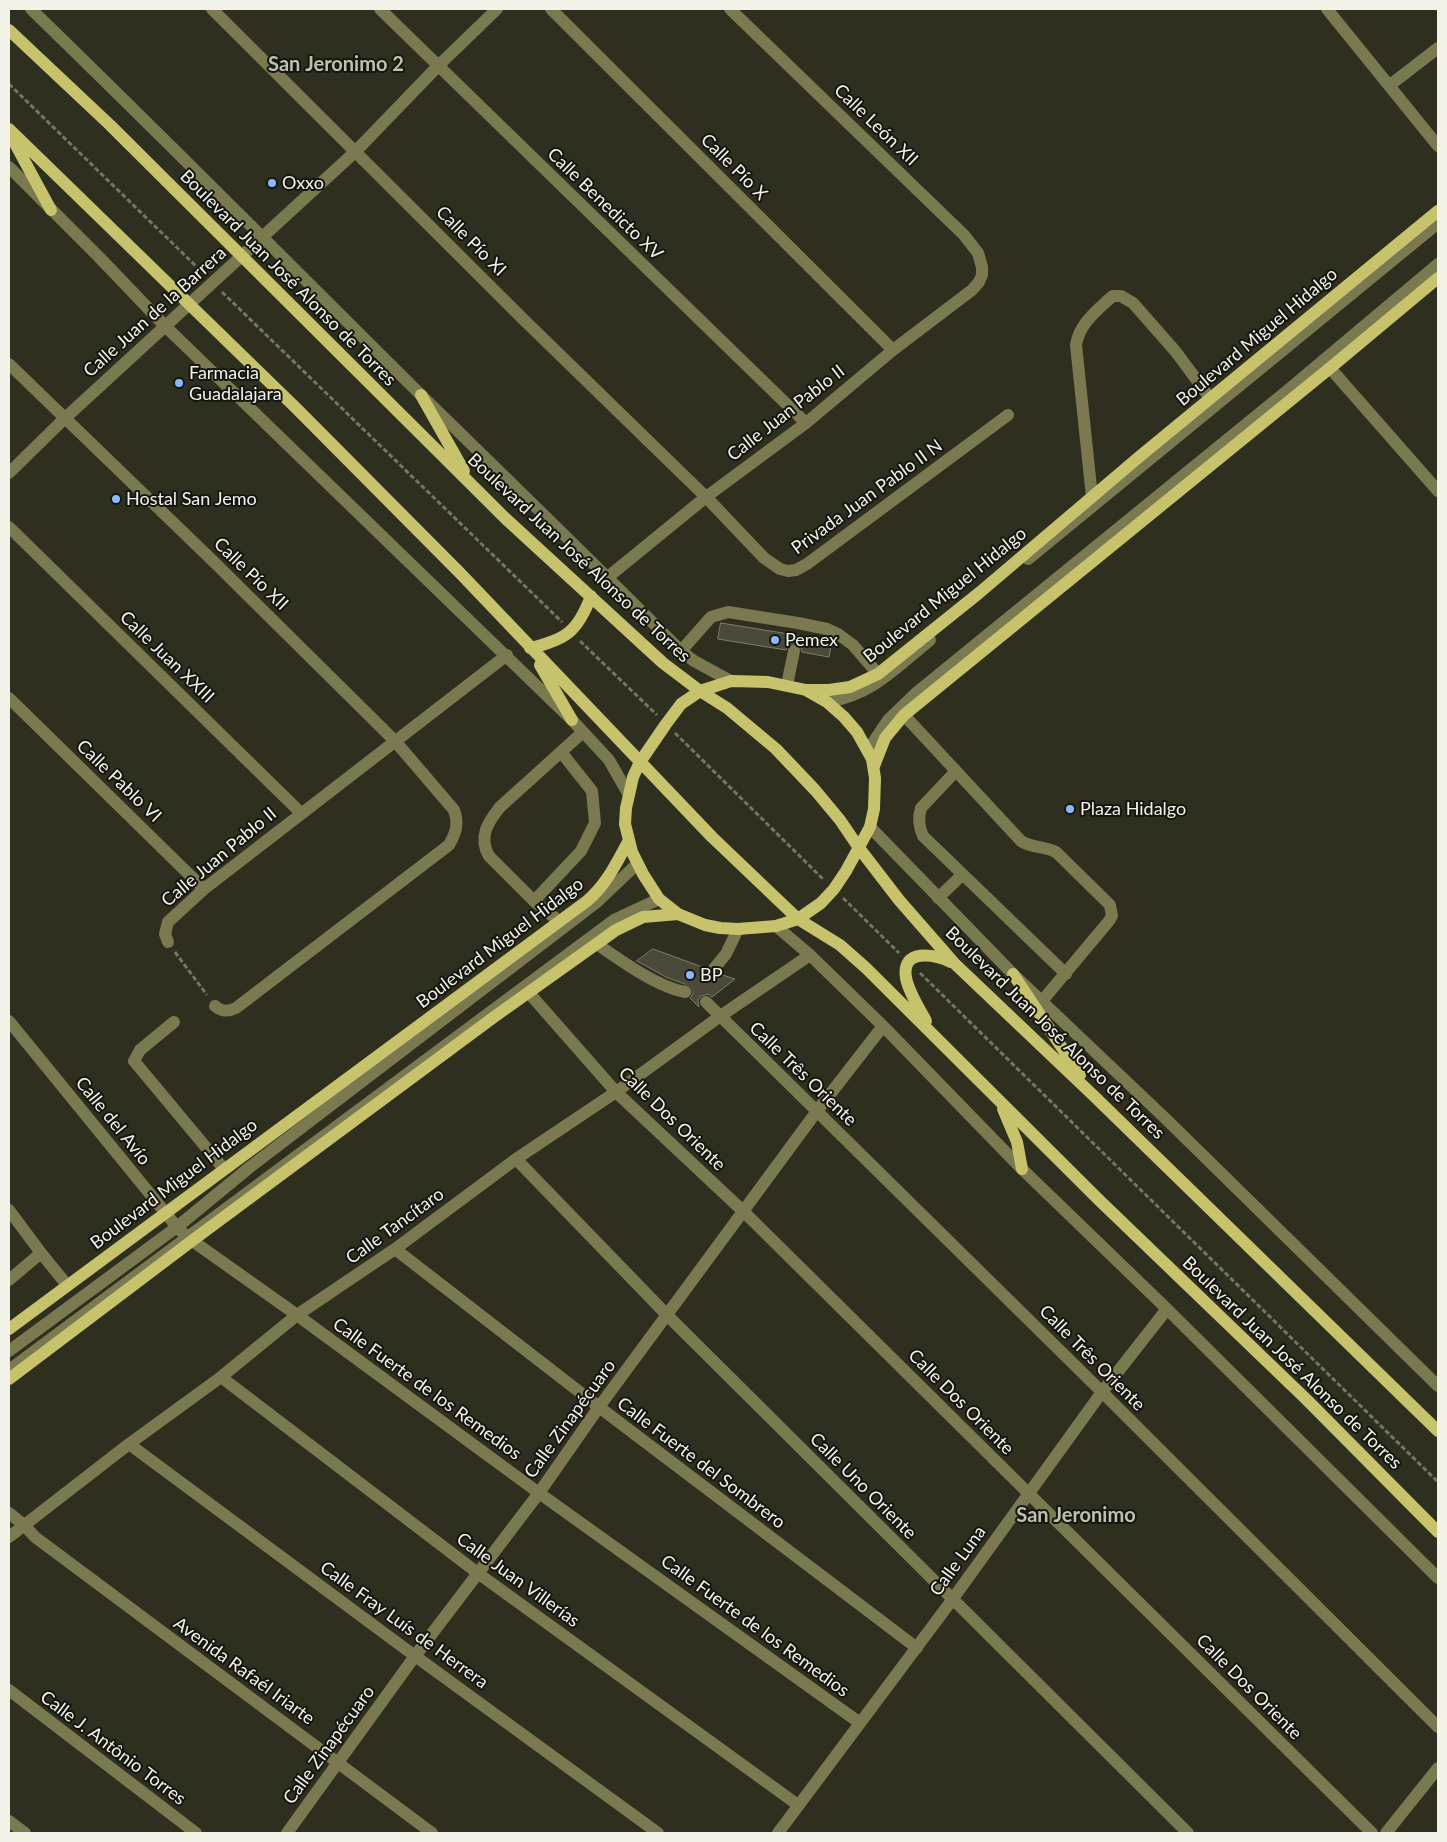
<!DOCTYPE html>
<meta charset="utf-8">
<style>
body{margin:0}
#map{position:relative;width:1447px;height:1842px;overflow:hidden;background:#2f2f20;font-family:Lato,sans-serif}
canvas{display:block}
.frame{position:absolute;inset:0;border:10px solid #f2f2e9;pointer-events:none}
</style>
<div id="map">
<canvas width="1447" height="1842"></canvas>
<div class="frame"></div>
</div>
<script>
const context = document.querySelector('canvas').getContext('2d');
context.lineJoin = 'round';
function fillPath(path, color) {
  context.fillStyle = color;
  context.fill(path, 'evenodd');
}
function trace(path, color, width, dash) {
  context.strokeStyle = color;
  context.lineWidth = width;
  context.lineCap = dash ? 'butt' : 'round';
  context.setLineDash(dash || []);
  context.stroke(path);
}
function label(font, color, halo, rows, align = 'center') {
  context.font = font + ' Lato,sans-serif';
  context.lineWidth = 4;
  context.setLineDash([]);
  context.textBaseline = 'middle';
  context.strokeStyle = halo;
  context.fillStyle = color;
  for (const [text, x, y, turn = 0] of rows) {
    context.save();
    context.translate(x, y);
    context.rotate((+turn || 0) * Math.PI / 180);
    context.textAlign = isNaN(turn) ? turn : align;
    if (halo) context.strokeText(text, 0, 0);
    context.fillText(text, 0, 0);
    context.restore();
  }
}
const building = new Path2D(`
 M721,623L832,641L829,657L802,652L800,645L795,643L788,645L786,650L718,639Z
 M653,949L705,968V974L710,979L715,978L720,974L735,979L712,997L708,994L701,996L698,1000L699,1007L690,998L693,994L690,986L666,977L637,961Z`);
fillPath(building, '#4a493a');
trace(building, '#7e7e6e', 1);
trace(new Path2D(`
 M794,651L797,634
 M685,992L712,971`), '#4c4c3e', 12, [12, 6]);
trace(new Path2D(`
 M9,84L203,273
 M222,292L562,622
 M580,641L657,715
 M675,733L824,880
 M843,898L899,953
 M175,952L207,995
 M920,973L1438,1482`), '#747468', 3, [5, 2.5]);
trace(new Path2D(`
 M31,9C163,137 292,267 422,396C509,481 596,565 681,651L694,661L731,681
 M212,9L523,319L706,497L764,558L780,569L788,571L796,570L807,564L1008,415
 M380,9L806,423
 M551,9L893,350
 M1327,9L1438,146
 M1390,85L1438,48
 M9,167L99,257L165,326L572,720L609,760L629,795
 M9,364L214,562L395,741L454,810C459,823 456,833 449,845L236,1008C228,1012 222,1012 215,1006
 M1330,368L1438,491
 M9,473L64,419L355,152L438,66L497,9
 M1092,497L1076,345C1079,325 1094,313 1108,300L1113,296H1121L1133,303L1176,352L1210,398
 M9,527L301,813
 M1028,559L1438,223
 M608,577L706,497L806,423L893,350L972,290L979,282L982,275V267L978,253L964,235L730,9
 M681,651L711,617L728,612L798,623L827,629L838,634L853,645L878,674
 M787,685L794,651
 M9,698L204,889
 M827,702C872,695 897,667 930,640
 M904,715L1021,841C1031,848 1045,846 1056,852L1110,905L1112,916L1109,921L1042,1001
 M868,750L888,720L915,694L1287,391L1438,264
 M956,771L921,808C918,817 919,827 923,836L1066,974
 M870,827L1013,974L1167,1120L1438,1386
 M938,898L962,875
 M534,901L581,851L595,823L592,791L561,752
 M560,922L534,901L489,856C478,837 488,822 500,807L583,732
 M776,926L810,955L883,1026L1022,1169L1167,1309L1438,1578
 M168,942L165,934L168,922L204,889L507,655
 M597,944C620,960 657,987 685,992
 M712,971L726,954L738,929
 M529,993L616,1092L744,1212L1372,1833
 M706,1002L1102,1392L1438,1727
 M9,1021L177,1227L187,1237L297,1315L539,1493L860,1723
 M174,1022L140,1050L134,1061L224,1169
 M516,1159L668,1316L1188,1833
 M9,1210L41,1253L9,1280
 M395,1249L599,1407L917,1648
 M41,1253L67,1285
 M9,1351L177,1227L250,1167L597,902L637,864
 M9,1370L614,920L659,899
 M221,1377L479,1574L798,1805
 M129,1444L415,1656L658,1833
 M9,1513L24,1525L35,1537L432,1833
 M9,1537L129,1444L221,1377L297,1315L395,1249L516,1159L616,1092L719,1017L810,955
 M9,1690L196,1833
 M9,1821L25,1833
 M287,1833L415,1656L539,1493L599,1407L817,1111L883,1026
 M778,1833L952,1600L1102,1392L1167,1309
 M1386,1833L1438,1768`), '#7a7950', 12);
trace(new Path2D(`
 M9,30L110,125L505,518L663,663L700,691L727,708L776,749L815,790L840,820L859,848L899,900L954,963L1095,1097L1438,1431
 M9,129L297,409L460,573L712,837L798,919L840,945L866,968L1098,1199L1307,1400L1438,1532
 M12,138L51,210
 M421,395L464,471
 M530,648C566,640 578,631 591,596
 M540,665L572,720
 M874,766L885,738L904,715L1330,368L1438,278
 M678,914L659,899L643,874L632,852L625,824L626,808L629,795L633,777L640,762L666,724L681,704L700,691L731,681L768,682L806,690H829L850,687L878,674L979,593L1139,457L1438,211
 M1013,974L1080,1075
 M926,1021C919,1008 909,993 906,978C901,948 934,954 951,962
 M1003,1109L1017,1142L1022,1169
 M9,1329L587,901C607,884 617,862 629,840
 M9,1379L193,1240L494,1017L616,930L643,917L678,914L705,925L720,928L738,929L776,926L798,919L821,903L834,889L846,871L870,827L874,809L875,778L872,759L857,732L844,717L827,702L806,690`), '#c7c36d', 12);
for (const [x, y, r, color] of [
 [272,183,5,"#8abafc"],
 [179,383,5,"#8abafc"],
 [116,499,5,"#8abafc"],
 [775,640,5,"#8abafc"],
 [1070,809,5,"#8abafc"],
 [690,975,5,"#8abafc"]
]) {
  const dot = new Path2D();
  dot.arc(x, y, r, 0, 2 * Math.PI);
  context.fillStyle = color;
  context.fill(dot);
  trace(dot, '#161610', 2);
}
label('18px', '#f2f2e9', '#161610', [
 ["Calle León XII",876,125,44],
 ["Calle Pío X",734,167,45],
 ["Calle Benedicto XV",605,204,44],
 ["Calle Pío XI",471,241,45],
 ["Boulevard Juan José Alonso de Torres",288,278,45],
 ["Calle Juan de la Barrera",155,312,-42],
 ["Boulevard Miguel Hidalgo",1257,337,-40],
 ["Calle Juan Pablo II",786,413,-38],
 ["Privada Juan Pablo II N",867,497,-36],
 ["Boulevard Juan José Alonso de Torres",579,558,43],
 ["Calle Pío XII",251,574,44],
 ["Boulevard Miguel Hidalgo",945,595,-39],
 ["Calle Juan XXIII",167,657,44],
 ["Calle Pablo VI",119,781,44],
 ["Calle Juan Pablo II",219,857,-40],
 ["Boulevard Miguel Hidalgo",500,943,-37],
 ["Boulevard Juan José Alonso de Torres",1055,1033,44],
 ["Calle Três Oriente",803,1074,44],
 ["Calle Dos Oriente",672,1119,44],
 ["Calle del Avío",113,1121,51],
 ["Boulevard Miguel Hidalgo",174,1184,-37],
 ["Calle Tancítaro",395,1226,-36],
 ["Calle Três Oriente",1092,1358,45],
 ["Boulevard Juan José Alonso de Torres",1292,1363,44],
 ["Calle Fuerte de los Remedios",427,1389,36],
 ["Calle Dos Oriente",961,1402,45],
 ["Calle Zinapécuaro",570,1419,-54],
 ["Calle Fuerte del Sombrero",701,1463,37],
 ["Calle Uno Oriente",863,1486,45],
 ["Calle Luna",958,1561,-54],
 ["Calle Juan Villerías",518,1580,36],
 ["Calle Fray Luís de Herrera",404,1625,36],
 ["Calle Fuerte de los Remedios",755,1626,36],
 ["Avenida Rafaél Iriarte",244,1671,36],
 ["Calle Dos Oriente",1249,1687,45],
 ["Calle Zinapécuaro",329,1745,-54],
 ["Calle J. Antônio Torres",113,1748,37]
]);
label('18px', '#f2f2e9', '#161610', [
 ["Oxxo",282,183],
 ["Farmacia",189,373],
 ["Guadalajara",189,394],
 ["Hostal San Jemo",126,499],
 ["Pemex",785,640],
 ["Plaza Hidalgo",1080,809],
 ["BP",700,975]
], 'left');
label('bold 20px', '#c0c0af', '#161610', [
 ["San Jeronimo 2",336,65],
 ["San Jeronimo",1076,1516]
]);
</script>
